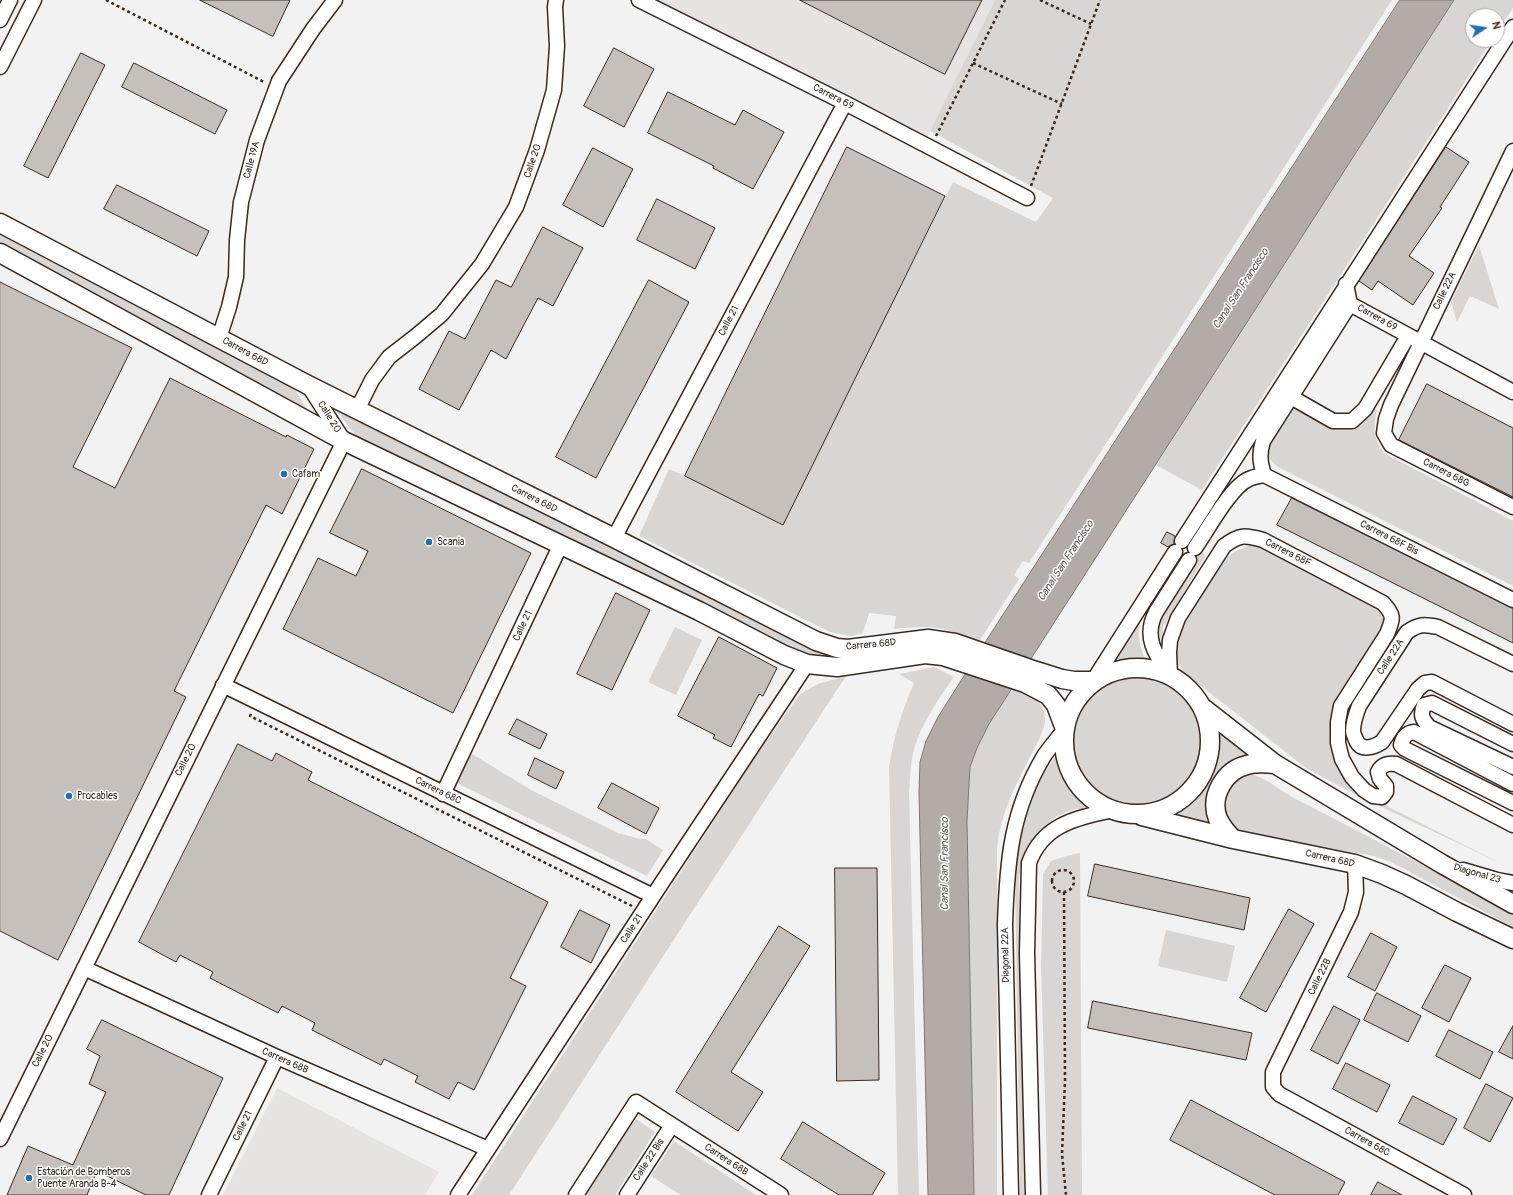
<!DOCTYPE html>
<meta charset="utf-8">
<style>
body{margin:0}
#map{position:relative;width:1513px;height:1195px;overflow:hidden;background:#f3f2f2;font-family:Pangolin,sans-serif}
canvas{display:block}
.north{position:absolute;left:1465px;top:8px;width:40px;height:40px;box-sizing:border-box;background:#fff;border:1px solid #b1aaa5;border-radius:50%;rotate:77deg;font-size:11px;font-weight:700;line-height:16px;text-align:center;color:#3b2a1e}
.north::after{content:'';display:block;margin:auto;width:14px;height:18px;background:#1f6fb2;clip-path:polygon(50% 0,100% 100%,50% 72%,0 100%)}
</style>
<div id="map">
<canvas width="1513" height="1195"></canvas>
<div class="north">N</div>
</div>
<script>
const context = document.querySelector('canvas').getContext('2d');
context.lineJoin = 'round';
function fillPath(path, color) {
  context.fillStyle = color;
  context.fill(path, 'evenodd');
}
function trace(path, color, width, dash) {
  context.strokeStyle = color;
  context.lineWidth = width;
  context.lineCap = dash ? 'butt' : 'round';
  context.setLineDash(dash || []);
  context.stroke(path);
}
function label(font, color, halo, rows, align = 'center') {
  context.font = font + ' Pangolin,sans-serif';
  context.lineWidth = 3;
  context.setLineDash([]);
  context.textBaseline = 'middle';
  context.strokeStyle = halo;
  context.fillStyle = color;
  for (const [text, x, y, turn = 0] of rows) {
    context.save();
    context.translate(x, y);
    context.rotate((+turn || 0) * Math.PI / 180);
    context.textAlign = isNaN(turn) ? turn : align;
    if (halo) context.strokeText(text, 0, 0);
    context.fillText(text, 0, 0);
    context.restore();
  }
}
fillPath(new Path2D(`
 M656,0H995L926,140Z
 M277,1088L439,1172L425,1195H223Z`), '#e6e3e2');
fillPath(new Path2D(`
 M995,0H1392L1029,563L1023,561L1014,575L1019,579L978,643C946,626 930,625 894,629L896,616L869,613L863,633L851,636L830,632L639,536L669,469L685,476L838,412L953,182L1036,222L1053,198L930,131Z
 M1454,0H1513V8L1497,32V16H1473V40H1492L1202,490L1156,465Z
 M0,233L294,388L306,408L0,245Z
 M1479,245L1499,309L1470,296L1457,322L1451,302Z
 M333,406L450,468L776,632L821,654L842,659L804,655L638,571L356,436Z
 M1292,407L1339,429L1348,428L1371,408L1377,410C1373,428 1373,438 1384,453L1513,521V586L1278,467C1274,463 1269,460 1268,454C1264,442 1285,418 1292,407Z
 M1250,545L1258,546L1383,610L1386,624L1334,717L1359,792L1500,863L1358,796L1306,768L1191,678C1185,672 1176,665 1175,656C1171,635 1213,579 1225,560L1232,553Z
 M1199,551L1206,555L1163,627V638L1165,647C1159,637 1158,630 1160,618Z
 M1180,555L1183,556L1141,620C1137,637 1139,643 1145,659L1109,663Z
 M675,627L702,640L676,695L648,682Z
 M934,667L954,677C935,704 916,731 911,764C910,773 910,783 909,792L919,1195H898L889,766C894,737 902,710 914,683L899,674Z
 M1073 740a64 64 0 1 1 128 0a64 64 0 1 1-128 0Z
 M846,676L682,927L509,1195H472L752,762L800,694L818,684Z
 M1012,689C1018,690 1026,692 1032,695C1039,699 1045,710 1045,718C1046,730 1033,751 1027,763C1013,790 1000,817 997,848V1195H974L967,821C968,803 967,785 970,768C973,743 998,710 1012,689Z
 M1218,730L1254,758L1221,771L1211,783L1208,804L1219,829L1170,819C1180,813 1191,807 1198,798C1214,780 1218,753 1218,730Z
 M469,752L531,790L618,833L640,839H646L663,850L647,876L455,782Z
 M1058,753L1065,775L1075,795L1092,808L1075,809L1057,816L1041,830L1024,853L1019,876L1024,1195H1020L1015,875C1019,842 1027,806 1043,776C1047,768 1053,761 1058,753Z
 M1247,774C1267,776 1280,792 1298,800C1370,837 1442,875 1513,913V927L1391,862L1374,856L1245,832L1231,827L1224,817V787L1238,776Z
 M1080,853L1082,1195H1048L1041,967L1043,874L1051,861L1066,856Z
 M1166,930L1235,946L1227,982L1158,966Z
 M635,1118L655,1132L615,1195H586Z
 M674,1141L756,1195H681L651,1176Z`), '#d8d5d2');
const water = new Path2D(`
 M1400,0H1454L989,724L977,748L970,767L967,821L974,1195H928L919,792L920,762L926,741L938,717L986,641Z`);
fillPath(water, '#b2aba7');
trace(water, '#827770', 1);
const building = new Path2D(`
 M200,0H290L273,36Z
 M800,0H982L945,74Z
 M614,48L654,69L624,127L584,106Z
 M81,53L105,65L48,178L24,166Z
 M134,63L227,110L215,134L122,87Z
 M668,92L735,125L743,110L784,132L753,189L713,168L714,166L648,133Z
 M847,147L945,196L783,525L685,476Z
 M1446,147L1469,162L1440,207L1442,208L1409,256L1434,273L1413,305L1378,281L1372,290L1359,281Z
 M593,148L633,169L603,227L563,205Z
 M117,185L209,231L197,256L104,209Z
 M657,199L715,228L695,269L637,240Z
 M543,227L583,248L553,306L538,298L506,359L491,350L459,410L419,389L449,331L465,339L496,280L511,287Z
 M649,280L689,302L596,478L556,457Z
 M0,282L132,348L73,467L115,488L170,378L286,437L287,435L314,449L282,514L266,505L174,691L186,697L58,960L0,931Z
 M1427,384L1513,428V497L1399,440Z
 M362,469L531,553L453,713L283,629L318,558L356,576L368,551L330,533Z
 M1292,498L1513,608V643L1277,525Z
 M1167,532L1175,536L1174,544L1168,547L1161,543Z
 M616,593L650,610L612,690L577,674Z
 M719,637L777,668L763,696L759,694L731,747L713,738L715,735L678,716Z
 M517,719L547,734L540,749L509,734Z
 M238,744L272,761L276,753L312,772L308,780L548,902L510,978L526,986L474,1090L458,1082L449,1099L415,1082L418,1076L384,1059L381,1065L312,1030L315,1023L282,1006L278,1013L210,978L213,972L180,955L176,962L139,942Z
 M535,758L564,772L556,789L528,775Z
 M612,783L659,808L646,834L598,808Z
 M1095,864L1250,898L1244,930L1088,896Z
 M835,868H877L879,1080L837,1081Z
 M1289,909L1314,924L1266,1012L1240,998Z
 M580,910L610,925L591,963L561,947Z
 M779,926L810,946L731,1072L763,1092L738,1131L676,1092Z
 M1371,933L1397,947L1375,991L1348,977Z
 M1445,965L1471,978L1449,1022L1422,1008Z
 M1377,993L1421,1016L1408,1042L1364,1020Z
 M1093,1001L1252,1033L1246,1060L1088,1028Z
 M1334,1006L1360,1020L1338,1064L1311,1050Z
 M102,1020L223,1078L169,1195H146L97,1171L87,1195H7L28,1146L73,1165L106,1092L89,1084L100,1056L87,1049Z
 M1513,1026V1059L1499,1052Z
 M1449,1030L1493,1052L1480,1079L1436,1056Z
 M1346,1063L1390,1085L1377,1112L1333,1089Z
 M1486,1084L1513,1098L1490,1142L1464,1128Z
 M1413,1096L1457,1119L1443,1145L1399,1123Z
 M1191,1100L1345,1182L1338,1195H1275L1170,1140Z
 M803,1122L885,1173L872,1195H839L781,1159Z
 M1378,1182L1402,1195H1371Z`);
fillPath(building, '#c6c0bd');
trace(building, '#3b2a1e', 1);
const minor = new Path2D(`
 M639,0L845,103L1027,198
 M0,20L10,0
 M0,67L34,0
 M1513,151L1391,405L1386,419L1384,433L1391,445L1513,507
 M1346,284L1350,304L1513,392
 M219,338L229,307L236,277L237,240L241,202L257,140L279,81L313,29L335,0
 M1291,397L1333,421H1352L1365,409L1408,336
 M357,410L372,380L389,357L416,336L442,314L482,264L516,207L537,150L554,90L557,46L555,7L556,0
 M1264,475L1513,600
 M1264,475C1260,462 1259,454 1263,441L1350,304
 M614,538L845,103
 M1182,541L1513,27
 M1195,548C1207,531 1231,486 1249,479C1253,477 1259,476 1264,475
 M1513,664L1438,627C1424,624 1419,624 1407,632L1359,706C1356,714 1353,722 1353,731C1353,734 1355,737 1356,740C1361,752 1374,747 1382,742L1418,689L1425,683L1432,682L1513,724
 M1170,675L1169,653L1170,640L1178,618L1224,546C1240,534 1245,535 1263,540L1383,603C1395,616 1393,619 1387,634L1341,706L1338,722V743L1342,759L1352,777L1364,790L1373,796L1382,797L1386,792V786L1380,779L1378,772C1382,764 1388,763 1396,764L1513,825
 M1170,675C1155,655 1143,636 1156,612L1189,560
 M1093,681L1175,552
 M223,685L653,896
 M1513,744L1432,703L1424,705C1420,715 1422,719 1429,727L1513,767
 M1513,784L1414,732C1406,733 1403,737 1401,745L1405,749L1513,803
 M443,794L561,544
 M1355,864L1356,892L1351,912L1273,1072V1087L1279,1094L1464,1195
 M1463,870L1497,880L1513,883
 M84,968L277,1057L488,1149
 M0,1139L344,441L308,385
 M209,1195L277,1057
 M458,1195L661,884L807,664
 M576,1195L636,1102L781,1195
 M627,1195L672,1125
 M1011,1195L1005,924C1007,861 1011,811 1044,756C1050,747 1058,738 1065,729
 M1033,1195L1027,953L1029,863C1043,824 1077,818 1113,810`);
const major = new Path2D(`
 M0,223L308,385L614,538L816,641L837,648L848,649L928,639L955,643L1030,669L1062,679L1074,681H1093
 M0,253L344,441L699,611L784,655L807,664L837,667L925,654L943,656L1025,683L1048,695L1056,705L1065,729
 M1064 741a73 73 0 1 1 146 0a73 73 0 1 1-146 0Z
 M1202,707L1275,764L1442,864L1513,904
 M1142,816L1233,839L1355,864L1382,874L1406,885L1457,912L1513,939
 M1233,839C1226,832 1222,827 1218,819C1209,796 1225,770 1247,765C1256,762 1266,763 1275,764`);
trace(minor, '#3b2a1e', 17);
trace(major, '#3b2a1e', 21);
trace(new Path2D(`
 M106,0L264,82
 M1040,0L1091,24
 M973,63L1062,104
 M936,136L1005,0
 M1031,186L1100,0
 M251,714L250,716L632,906
 M1052 881a11 11 0 1 1 22 0a11 11 0 1 1-22 0Z
 M1064,892L1065,1080L1062,1154L1066,1195`), '#3b2a1e', 2.5, [3, 3]);
trace(minor, '#fff', 14);
trace(major, '#fff', 18);
for (const [x, y, r, color] of [
 [284,474,4,"#1f6fb2"],
 [429,542,4,"#1f6fb2"],
 [69,796,4,"#1f6fb2"],
 [29,1178,4,"#1f6fb2"]
]) {
  const dot = new Path2D();
  dot.arc(x, y, r, 0, 2 * Math.PI);
  context.fillStyle = color;
  context.fill(dot);
  trace(dot, '#fff', 1.5);
}
label('10px', '#3b2a1e', '#fff', [
 ["Carrera 69",833,97,27],
 ["Calle 19A",252,160,-75],
 ["Calle 20",533,161,-71],
 ["Calle 22A",1445,291,-64],
 ["Carrera 69",1377,318,29],
 ["Calle 21",729,321,-62],
 ["Carrera 68D",245,352,28],
 ["Calle 20",329,417,58],
 ["Carrera 68G",1446,473,27],
 ["Carrera 68D",534,499,27],
 ["Carrera 68F Bis",1389,538,27],
 ["Carrera 68F",1288,553,27],
 ["Calle 21",523,626,-65],
 ["Carrera 68D",871,645,-5],
 ["Calle 22A",1391,657,-57],
 ["Calle 20",186,760,-64],
 ["Carrera 68C",438,791,26],
 ["Carrera 68D",1330,859,13],
 ["Diagonal 23",1477,874,16],
 ["Calle 21",632,929,-57],
 ["Diagonal 22A",1006,955,-91],
 ["Calle 22B",1320,977,-64],
 ["Calle 20",43,1051,-64],
 ["Carrera 68B",285,1061,24],
 ["Calle 21",243,1126,-64],
 ["Carrera 68C",1367,1142,29],
 ["Calle 22 Bis",649,1160,-57],
 ["Carrera 68B",726,1160,33]
]);
label('10px', '#3b2a1e', '#fff', [
 ["Cafam",292,474],
 ["Scania",437,542],
 ["Procables",77,796],
 ["Estación de Bomberos",37,1172],
 ["Puente Aranda B-4",37,1184]
], 'left');
label('italic 11px', '#65574e', '#fff', [
 ["Canal San Francisco",1241,289,-57],
 ["Canal San Francisco",1066,561,-57],
 ["Canal San Francisco",945,864,-90]
]);
</script>
